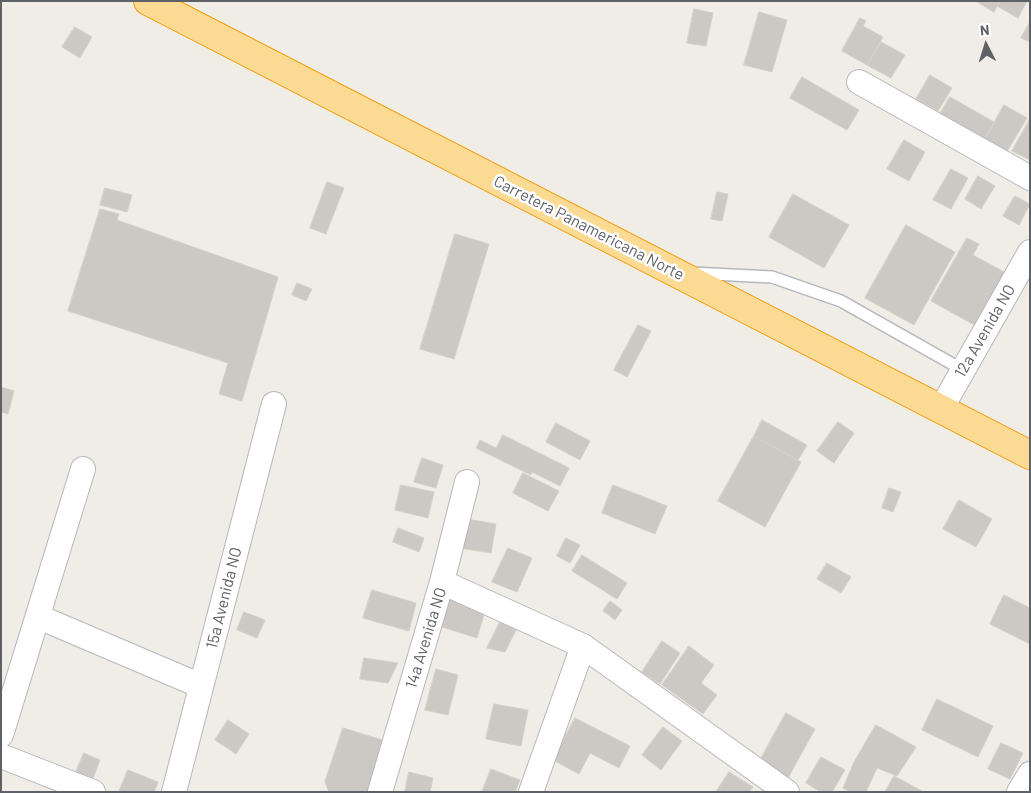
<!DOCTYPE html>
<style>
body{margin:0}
#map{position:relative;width:1031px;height:793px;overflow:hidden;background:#f0ede7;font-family:Barlow,sans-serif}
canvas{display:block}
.frame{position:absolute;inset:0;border:2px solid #5e6267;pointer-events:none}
.north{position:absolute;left:961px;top:20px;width:50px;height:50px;-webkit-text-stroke:4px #fff;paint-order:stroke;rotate:355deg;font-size:14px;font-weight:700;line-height:20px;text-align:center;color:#5e6267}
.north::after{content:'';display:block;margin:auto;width:18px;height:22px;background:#5e6267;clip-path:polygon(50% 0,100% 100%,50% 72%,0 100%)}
</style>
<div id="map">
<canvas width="1031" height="793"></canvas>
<div class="frame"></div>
<div class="north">N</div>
</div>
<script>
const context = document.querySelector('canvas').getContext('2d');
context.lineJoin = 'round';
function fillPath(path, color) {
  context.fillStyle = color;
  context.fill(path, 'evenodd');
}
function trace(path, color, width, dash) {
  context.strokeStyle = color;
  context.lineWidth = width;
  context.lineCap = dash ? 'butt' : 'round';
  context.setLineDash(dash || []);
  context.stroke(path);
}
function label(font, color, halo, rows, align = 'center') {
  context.font = font + ' Barlow,sans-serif';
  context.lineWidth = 5;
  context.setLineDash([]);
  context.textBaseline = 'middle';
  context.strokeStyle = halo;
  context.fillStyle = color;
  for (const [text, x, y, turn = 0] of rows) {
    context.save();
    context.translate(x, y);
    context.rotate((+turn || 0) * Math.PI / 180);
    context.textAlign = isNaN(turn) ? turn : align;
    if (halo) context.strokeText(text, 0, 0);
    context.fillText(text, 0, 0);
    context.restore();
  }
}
const building = new Path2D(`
 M976,1H1000L994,12Z
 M1000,1H1027L1018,18L997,6Z
 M694,9L713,13L706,46L687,43Z
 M759,12L787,20L772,72L744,65Z
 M860,18L866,21L863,26L883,37L867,65L842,51Z
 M1030,22V42L1021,38Z
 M75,27L92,37L80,58L62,47Z
 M881,42L905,55L891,78L867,65Z
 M930,75L952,88L938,111L916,99Z
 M802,77L859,110L847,130L790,98Z
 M950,97L994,122L983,142L938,117Z
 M1004,105L1027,118L1005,155L983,143Z
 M1030,119V160L1012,151Z
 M904,140L925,152L909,181L887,169Z
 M951,169L968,178L951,209L933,200Z
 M978,176L995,186L981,209L965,199Z
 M327,182L344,188L326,234L310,228Z
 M105,188L132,195L127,212L100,205Z
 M717,192L728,194L722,221L711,219Z
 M793,194L849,225L824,268L769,237Z
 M1015,196L1030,204L1019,225L1003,216Z
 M100,209L119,214L117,220L278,277L242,401L219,394L228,363L68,311Z
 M906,225L955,252L914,325L865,298Z
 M455,234L489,244L454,359L420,349Z
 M967,238L979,244L973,255L1006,273L976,326L931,301Z
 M297,283L312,289L306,301L292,295Z
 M638,325L651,331L627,377L614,370Z
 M1,387L14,391L8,414L1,412Z
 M762,420L807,445L798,460L754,436Z
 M838,422L854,433L834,463L817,451Z
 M556,423L590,441L580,460L546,442Z
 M503,435L569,468L560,486L532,472L531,475L476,448L480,440L496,448Z
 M754,436L801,462L765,527L718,501Z
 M422,458L443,465L436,488L414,482Z
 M523,473L559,491L548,511L513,493Z
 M401,485L434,492L428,518L395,510Z
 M613,485L667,506L655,534L602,513Z
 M889,488L901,492L893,512L882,508Z
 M959,500L992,519L976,547L943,529Z
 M467,519L496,524L491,553L459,548Z
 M398,528L424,538L419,552L393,542Z
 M566,538L580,545L570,563L557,556Z
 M508,548L532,558L517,592L492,582Z
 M582,555L627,583L617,599L572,571Z
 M827,563L851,577L841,593L817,579Z
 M372,590L416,603L409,631L363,618Z
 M452,594L487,604L477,638L442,627Z
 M1004,595L1030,608V644L990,624Z
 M610,601L622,610L615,620L603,611Z
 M244,612L265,620L257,638L237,630Z
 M500,622L516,630L505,652L487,648Z
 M662,641L680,653L660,684L642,672Z
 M689,646L714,665L701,683L717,695L703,714L662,685Z
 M364,658L398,663L388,683L360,679Z
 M436,669L458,675L448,715L425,710Z
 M937,699L993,726L978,757L922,730Z
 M494,704L528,710L521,746L486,739Z
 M786,713L815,729L788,778L759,762Z
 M575,718L630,746L619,768L590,753L579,774L553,760Z
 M228,720L249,734L236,754L215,740Z
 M876,725L916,747L897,776L877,768L866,792H850L843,788L854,762Z
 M663,727L682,741L661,770L642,755Z
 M343,728L386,741L369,792H329L325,782Z
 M1001,743L1023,753L1010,779L988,769Z
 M84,753L100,760L90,786L73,779Z
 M821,757L845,770L832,792H821L806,783Z
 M491,769L520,780L515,792H482Z
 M128,770L158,782L154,792H119Z
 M409,772L433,778L430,792H405Z
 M729,772L753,787L749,792H716Z
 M894,776L922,791V792H885Z`);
fillPath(building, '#ccc8c4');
trace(building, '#d5cfc5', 1);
const lane = new Path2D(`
 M692,273L772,277L841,301L963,370`);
const street = new Path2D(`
 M859,82L1030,178
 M941,409L1030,252
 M442,582L583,646L787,792
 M39,617L201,686
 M1,735L83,469
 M1,756L93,792
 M174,792L274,404
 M380,792L442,582L467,482
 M531,792L583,646
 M1019,792L1030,774`);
const highway = new Path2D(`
 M148,1L1030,455`);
trace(lane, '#b4b7bb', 14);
trace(street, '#b4b7bb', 26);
trace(highway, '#f29a05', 30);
trace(lane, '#fff', 11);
trace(street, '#fff', 24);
trace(highway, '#fbda93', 28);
label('16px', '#5e6267', '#fff', [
 ["Carretera Panamericana Norte",589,228,27],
 ["12a Avenida NO",985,331,-60],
 ["15a Avenida NO",224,598,-76],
 ["14a Avenida NO",426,638,-73]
]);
</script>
